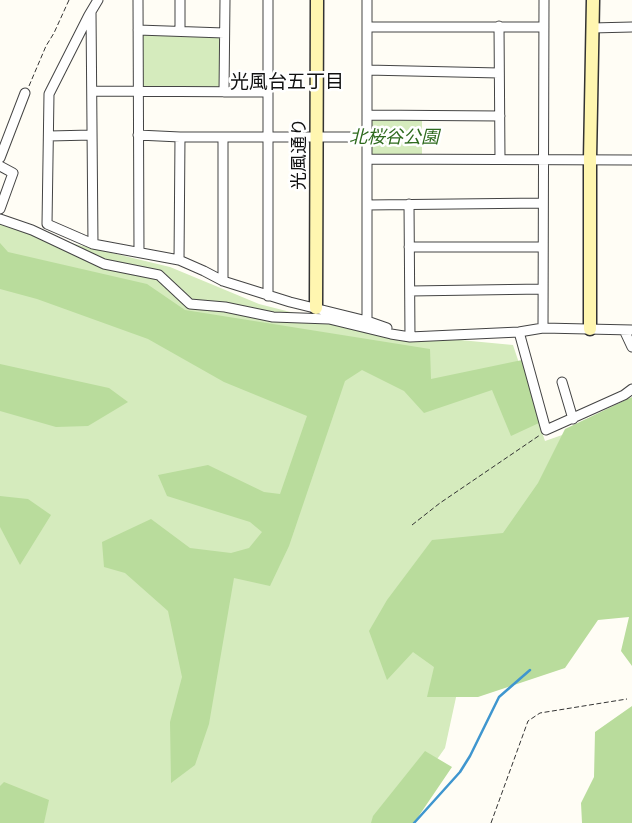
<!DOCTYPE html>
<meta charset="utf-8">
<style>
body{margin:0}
canvas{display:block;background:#fffdf5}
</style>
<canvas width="632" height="823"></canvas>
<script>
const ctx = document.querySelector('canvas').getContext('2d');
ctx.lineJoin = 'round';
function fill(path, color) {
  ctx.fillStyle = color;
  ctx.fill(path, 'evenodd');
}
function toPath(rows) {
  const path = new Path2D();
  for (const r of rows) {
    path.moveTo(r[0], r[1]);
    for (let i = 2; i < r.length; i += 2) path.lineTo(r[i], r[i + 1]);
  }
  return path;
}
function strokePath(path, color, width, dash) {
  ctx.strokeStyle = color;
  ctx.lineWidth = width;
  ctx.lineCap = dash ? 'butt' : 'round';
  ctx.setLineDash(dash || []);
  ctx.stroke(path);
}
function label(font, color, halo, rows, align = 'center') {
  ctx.font = font + ' "Crimson Pro","Noto Sans JP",serif';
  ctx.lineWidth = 5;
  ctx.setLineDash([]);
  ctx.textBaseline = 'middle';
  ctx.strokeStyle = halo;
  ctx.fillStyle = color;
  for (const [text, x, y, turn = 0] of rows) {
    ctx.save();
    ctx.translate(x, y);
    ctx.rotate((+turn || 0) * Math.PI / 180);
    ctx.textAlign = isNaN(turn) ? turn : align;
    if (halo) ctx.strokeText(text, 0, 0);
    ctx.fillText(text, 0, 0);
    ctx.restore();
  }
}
fill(toPath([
 [138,30,224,33,224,92,137,91],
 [367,115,422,115,422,159,367,159],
 [0,223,25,232,170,267,259,304,365,331,513,345,545,441,608,419,460,679,445,748,392,823,0,823]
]), '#d5ebbd');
fill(toPath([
 [0,243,8,252,147,284,185,310,430,349,431,379,522,360,539,423,511,436,492,390,424,413,404,391,362,370,345,381,289,546,270,586,234,578,209,724,195,765,171,783,170,722,182,677,168,611,125,573,104,567,102,542,151,519,190,548,231,553,249,548,262,532,250,522,167,496,158,475,208,465,264,492,280,494,307,416,224,382,148,339,37,299,0,289],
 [0,364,109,388,128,402,88,426,56,427,0,411],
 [632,397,632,666,621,651,629,617,598,620,565,668,478,697,427,697,434,667,413,652,387,680,369,631,387,600,432,540,503,533,538,483,565,429],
 [0,496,28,499,51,515,20,565,0,527],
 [632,706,632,823,582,823,581,803,594,777,595,732],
 [425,751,452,767,414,823,371,823,373,816],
 [4,782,49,800,44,823,0,823,0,786]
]), '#b9dc9c');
strokePath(toPath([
 [414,823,460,772,470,756,499,697,530,670]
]), '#3f96cf', 2.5);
const street = toPath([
 [98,0,89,15,49,94,47,224,93,244,179,260,204,271,223,281,290,302,367,321,387,328],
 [138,0,139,252],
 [268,0,268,296],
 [367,0,367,321],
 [91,12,93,244],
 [499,26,500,159],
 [367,27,544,27],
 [592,28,632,27],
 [138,30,224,33],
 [180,31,180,0],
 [367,70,499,73],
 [92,91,267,92],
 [224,92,225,0],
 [367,115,500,116],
 [138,135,180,137,367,137],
 [49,136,92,135],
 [0,158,25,93],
 [367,159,632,160],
 [0,166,13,173,0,209],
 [409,204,410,337],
 [367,205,543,203],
 [0,219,32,230,104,264,159,275,190,304,225,307,273,317,329,319,391,334,410,337,519,332,543,328,632,330],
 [409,247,543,247],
 [179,260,180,137],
 [223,281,223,137],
 [410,291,543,289],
 [543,328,544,0],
 [624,330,632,347],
 [519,332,546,430,624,395,632,389],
 [562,382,573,419]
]);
const secondary = toPath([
 [316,308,317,0],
 [590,329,590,159,593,0]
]);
strokePath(street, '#444', 11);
strokePath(secondary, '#333', 15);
strokePath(toPath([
 [29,86,46,46,54,33,69,0],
 [412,525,440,503,540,435],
 [491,823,528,721,540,713,627,699]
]), '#333', 1, [5, 2.5]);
strokePath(street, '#fff', 9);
strokePath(secondary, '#fff6b0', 12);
label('italic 18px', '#2f6b1f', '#fff', [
 ["北桜谷公園",394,137]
]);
label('18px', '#111', '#fff', [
 ["光風通り",299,154,-90]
]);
label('19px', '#111', '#fff', [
 ["光風台五丁目",287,82]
]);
</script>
